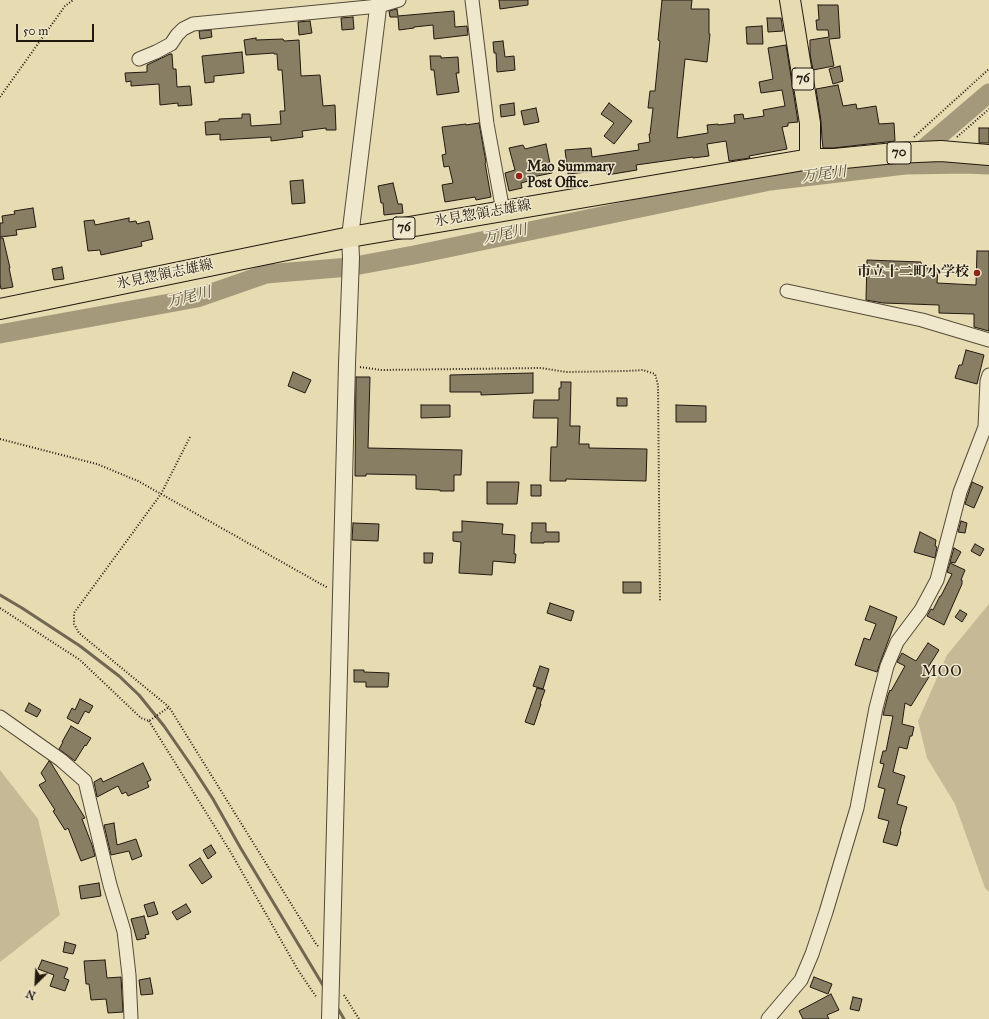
<!DOCTYPE html>
<meta charset="utf-8">
<style>
body{margin:0}
#map{position:relative;width:989px;height:1019px;overflow:hidden;background:#e7dbb1;font-family:"IM FELL Great Primer",serif}
canvas{display:block}
.north{position:absolute;left:16px;top:963px;width:40px;height:40px;-webkit-text-stroke:3px #efe8cc;paint-order:stroke;rotate:204deg;font-size:11px;font-weight:700;line-height:16px;text-align:center;color:#221911}
.north::after{content:'';display:block;margin:auto;width:14px;height:18px;background:#221911;clip-path:polygon(50% 0,100% 100%,50% 72%,0 100%)}
.scale{position:absolute;left:16px;top:24px;width:78px;height:18px;box-sizing:border-box;border:2px solid #221911;border-top:0;padding-left:5px;font-size:12px;line-height:14px;white-space:nowrap;color:#221911;-webkit-text-stroke:3px #efe8cc;paint-order:stroke}
</style>
<div id="map">
<canvas width="989" height="1019"></canvas>
<div class="north">N</div>
<div class="scale">50 m</div>
</div>
<script>
const ctx = document.querySelector('canvas').getContext('2d');
ctx.lineJoin = 'round';
function fill(path, color) {
  ctx.fillStyle = color;
  ctx.fill(path, 'evenodd');
}
function toPath(rows) {
  const path = new Path2D();
  for (const r of rows) {
    path.moveTo(r[0], r[1]);
    for (let i = 2; i < r.length; i += 2) path.lineTo(r[i], r[i + 1]);
  }
  return path;
}
function strokePath(path, color, width, dash) {
  ctx.strokeStyle = color;
  ctx.lineWidth = width;
  ctx.lineCap = dash ? 'butt' : 'round';
  ctx.setLineDash(dash || []);
  ctx.stroke(path);
}
function label(font, color, halo, rows, align = 'center') {
  ctx.font = font + ' "IM FELL Great Primer","Noto Serif JP",serif';
  ctx.lineWidth = 3;
  ctx.setLineDash([]);
  ctx.textBaseline = 'middle';
  ctx.strokeStyle = halo;
  ctx.fillStyle = color;
  for (const [text, x, y, turn = 0] of rows) {
    ctx.save();
    ctx.translate(x, y);
    ctx.rotate((+turn || 0) * Math.PI / 180);
    ctx.textAlign = isNaN(turn) ? turn : align;
    if (halo) ctx.strokeText(text, 0, 0);
    ctx.fillText(text, 0, 0);
    ctx.restore();
  }
}
fill(toPath([
 [989,604,989,892,985,888,955,804,927,758,918,721,947,655],
 [0,770,38,819,60,915,0,962]
]), '#c6ba96');
strokePath(toPath([
 [0,595,22,608,80,646,119,676,139,695,164,726,193,768,213,799,240,847,324,987],
 [337,1007,344,1019]
]), '#706651', 3);
strokePath(toPath([
 [914,157,989,93],
 [0,334,197,298,266,274,349,267,414,255,770,181,905,165,966,164,989,165]
]), '#a4997b', 19);
const building = toPath([
 [499,0,528,0,528,5,500,9,499,0],
 [662,0,692,0,691,9,709,9,709,34,710,34,707,62,685,59,677,138,708,133,707,125,718,124,718,125,735,123,734,115,743,114,744,119,764,116,763,110,785,106,782,90,761,93,759,82,773,79,768,48,786,45,798,122,788,123,788,126,782,127,787,149,749,156,750,158,729,161,726,141,707,144,709,156,693,158,693,157,636,165,637,170,607,175,606,170,568,174,565,150,591,148,592,157,639,150,638,144,650,142,649,134,650,134,653,108,648,108,650,91,655,91,660,41,658,40,662,0],
 [818,5,838,5,840,38,829,39,834,66,813,70,810,54,810,40,829,37,828,30,817,30,816,20,819,20,818,5],
 [397,9,398,16,454,11,455,27,467,26,468,35,434,39,433,25,414,27,414,28,399,30,398,17,390,17,389,11,397,9],
 [353,17,354,29,342,30,341,18,353,17],
 [767,18,781,18,783,31,768,32,767,18],
 [310,21,312,33,299,35,298,22,310,21],
 [762,26,763,44,747,44,746,27,762,26],
 [211,30,212,37,200,39,199,31,211,30],
 [256,38,256,40,283,39,284,41,299,40,301,76,320,75,323,106,335,105,336,130,326,130,326,128,302,131,303,137,271,141,271,137,220,140,220,134,206,135,205,122,219,121,219,119,242,118,242,114,250,114,251,126,281,124,280,111,285,111,282,70,278,70,277,54,274,54,274,53,246,55,244,40,256,38],
 [503,41,505,57,514,56,515,70,497,72,496,53,494,53,493,42,503,41],
 [242,52,244,73,214,76,214,82,205,83,202,56,242,52],
 [170,54,172,54,173,69,176,69,177,87,190,86,192,105,178,106,178,103,160,105,159,84,131,86,131,81,126,82,125,73,147,72,147,65,170,54],
 [430,56,441,56,441,58,458,57,459,73,456,73,459,92,437,95,434,70,431,70,430,56],
 [840,66,843,81,833,84,829,69,840,66],
 [838,85,843,106,856,104,857,109,876,106,879,124,894,123,895,141,833,148,823,148,822,139,821,121,816,89,838,85],
 [514,103,515,115,501,117,500,105,514,103],
 [609,103,632,121,614,144,604,136,614,123,601,114,609,103],
 [536,108,539,122,524,125,521,111,536,108],
 [479,123,486,162,485,163,491,197,476,200,475,197,445,202,442,185,453,183,449,166,444,167,442,155,446,154,442,127,466,124,466,125,479,123],
 [979,128,989,128,989,143,979,143,979,128],
 [546,144,552,173,532,177,532,180,521,183,522,188,509,191,505,173,515,170,509,148,523,145,525,149,546,144],
 [303,180,305,203,292,204,290,181,303,180],
 [393,183,398,204,402,204,403,213,384,215,383,203,381,203,378,186,393,183],
 [33,208,36,227,16,230,17,235,0,237,0,223,3,223,2,216,15,214,14,211,33,208],
 [129,218,129,222,136,221,137,224,149,221,153,239,141,242,142,246,101,255,100,250,88,251,84,221,94,220,95,225,129,218],
 [0,238,3,238,10,268,9,268,13,287,1,289,0,284,0,238],
 [977,251,989,251,989,331,985,330,974,327,974,314,939,313,939,305,883,303,866,300,867,260,921,262,921,268,938,268,937,283,976,285,977,251],
 [62,267,64,279,54,280,52,269,62,267],
 [966,350,984,355,977,384,955,378,959,365,962,365,966,350],
 [293,372,311,380,305,393,288,386,293,372],
 [533,373,533,393,481,395,481,392,450,392,450,375,533,373],
 [356,377,370,377,368,448,462,450,461,475,454,475,454,491,440,491,440,490,416,489,416,475,366,474,366,476,355,476,356,377],
 [561,382,571,382,570,426,580,426,579,444,589,444,589,448,647,449,646,481,566,479,566,481,550,481,551,447,557,447,558,418,533,418,534,400,559,400,559,388,561,388,561,382],
 [617,398,627,398,627,406,617,406,617,398],
 [421,405,450,405,450,417,421,418,421,405],
 [676,405,706,406,706,422,676,422,676,405],
 [487,482,519,482,517,504,487,504,487,482],
 [972,482,983,487,974,508,965,504,972,482],
 [531,485,541,485,541,496,531,496,531,485],
 [462,521,503,524,502,534,515,535,514,554,516,554,515,563,493,561,492,575,459,573,461,542,453,541,453,532,462,532,462,521],
 [961,521,967,523,965,533,958,532,961,521],
 [353,523,379,524,378,541,352,540,353,523],
 [532,523,546,523,546,532,559,532,559,542,544,542,544,543,531,543,531,532,532,532,532,523],
 [920,532,936,540,935,546,937,547,935,558,914,552,920,532],
 [975,544,984,549,980,556,971,551,975,544],
 [954,548,961,552,955,563,950,562,954,548],
 [424,553,433,553,432,563,424,563,424,553],
 [950,563,965,570,961,580,962,580,962,584,944,625,927,616,931,609,933,610,940,596,941,596,952,574,947,572,950,563],
 [623,582,641,582,641,593,623,593,623,582],
 [550,603,574,611,571,621,547,613,550,603],
 [870,606,897,617,880,663,877,672,855,665,864,638,870,640,876,624,865,620,870,606],
 [960,610,967,614,962,622,955,617,960,610],
 [928,643,939,650,927,669,932,672,911,706,905,703,902,724,914,727,912,736,910,736,907,749,899,747,893,772,905,776,897,804,907,807,900,831,901,832,897,846,883,842,889,821,878,818,885,789,878,787,884,764,880,763,883,751,886,751,893,716,883,715,888,695,890,690,891,691,905,666,897,662,902,653,916,661,928,643],
 [540,666,549,669,543,689,533,686,540,666],
 [354,670,364,670,364,672,389,673,388,687,366,687,366,682,354,682,354,670],
 [537,688,545,690,540,704,541,704,534,725,525,722,537,688],
 [80,699,93,706,89,713,85,711,78,724,67,718,72,708,75,710,80,699],
 [29,703,41,710,37,717,25,711,29,703],
 [71,726,91,738,86,746,85,745,75,761,59,749,63,742,62,742,71,726],
 [49,761,51,763,85,818,82,819,92,845,95,856,81,861,68,828,65,830,53,811,55,810,39,785,46,781,41,773,49,761],
 [143,763,151,780,147,782,149,787,128,796,126,792,122,794,118,786,97,797,94,782,101,778,103,782,143,763],
 [114,823,117,845,136,839,142,856,132,860,129,851,111,855,104,825,114,823],
 [211,845,216,853,208,859,203,850,211,845],
 [200,858,212,877,202,884,189,865,200,858],
 [99,883,101,896,81,899,79,886,99,883],
 [154,902,158,914,148,917,144,905,154,902],
 [186,904,191,912,177,920,172,912,186,904],
 [144,916,149,934,145,935,146,938,137,940,131,919,144,916],
 [65,942,76,945,73,954,63,952,65,942],
 [42,960,68,968,64,978,69,980,65,991,50,986,54,975,38,969,42,960],
 [105,960,107,978,121,977,123,1012,108,1013,106,999,91,1000,89,984,86,984,84,961,105,960],
 [814,977,832,984,828,994,810,987,814,977],
 [150,978,153,994,141,995,139,980,150,978],
 [831,994,839,1010,827,1015,829,1019,803,1019,799,1011,831,994],
 [853,997,862,999,859,1011,850,1009,853,997]
]);
fill(building, '#887e64');
strokePath(building, '#221911', 1);
const minor = toPath([
 [472,0,487,124,503,211],
 [139,59,156,52,171,44,177,35,183,29,193,24,379,6,399,0],
 [787,291,922,320,989,340],
 [0,717,61,760,85,781,110,885,124,931,129,975,131,1019],
 [768,1019,801,980,812,954,826,912,857,808,876,708,887,666,897,642,921,610,937,580,960,492,985,427,987,381,989,375]
]);
const tertiary = toPath([
 [330,1019,347,364,351,258,350,237,379,0]
]);
const primary = toPath([
 [790,0,810,123,810,159],
 [0,309,350,237,810,159,834,159,895,153,941,151,989,155]
]);
strokePath(minor, '#534a39', 15);
strokePath(tertiary, '#534a39', 18);
strokePath(primary, '#221911', 22);
strokePath(toPath([
 [0,97,65,6,73,0],
 [914,137,989,69],
 [957,137,989,109],
 [360,367,381,370,541,368,566,372,627,371,643,370,655,374,658,385,660,602],
 [190,437,161,494,74,613,74,624,79,633,169,707,316,944,319,947],
 [0,439,97,464,138,481,328,588],
 [0,608,80,660,141,718,149,721,169,707],
 [149,721,230,851,298,970,317,998],
 [344,995,359,1019]
]), '#221911', 2, [1, 2]);
strokePath(minor, '#efe8cc', 13);
strokePath(tertiary, '#efe8cc', 16);
strokePath(primary, '#e7dbb1', 20);
for (const [x, y, r, color] of [
 [519,176,4,"#8f2418"],
 [977,273,4,"#8f2418"]
]) {
  const dot = new Path2D();
  dot.arc(x, y, r, 0, 2 * Math.PI);
  ctx.fillStyle = color;
  ctx.fill(dot);
  strokePath(dot, '#efe8cc', 1.5);
}
for (const [x, y, w] of [
 [803,79,22],
 [899,153,24],
 [404,228,22]
]) {
  const box = new Path2D();
  box.roundRect(x - w / 2, y - 11, w, 22, 3);
  ctx.fillStyle = '#efe8cc';
  ctx.fill(box);
  strokePath(box, '#221911', 1);
}
label('bold 13px', '#221911', null, [
 ["76",803,79],
 ["70",899,153],
 ["76",404,228]
]);
label('bold 14px', '#221911', '#efe8cc', [
 ["Mao Summary",527,168],
 ["Post Office",527,184],
 ["市立十二町小学校",969,273,"right"]
], 'left');
label('14px', '#221911', '#efe8cc', [
 ["氷見惣領志雄線",483,214,-10],
 ["氷見惣領志雄線",165,275,-12]
]);
label('italic 15px', '#564c3b', '#efe8cc', [
 ["万尾川",824,175,-7],
 ["万尾川",505,235,-12],
 ["万尾川",189,298,-14]
]);
ctx.letterSpacing = '1px';
label('15px', '#221911', '#efe8cc', [
 ["MOO",942,672]
]);
ctx.letterSpacing = '0px';
</script>
